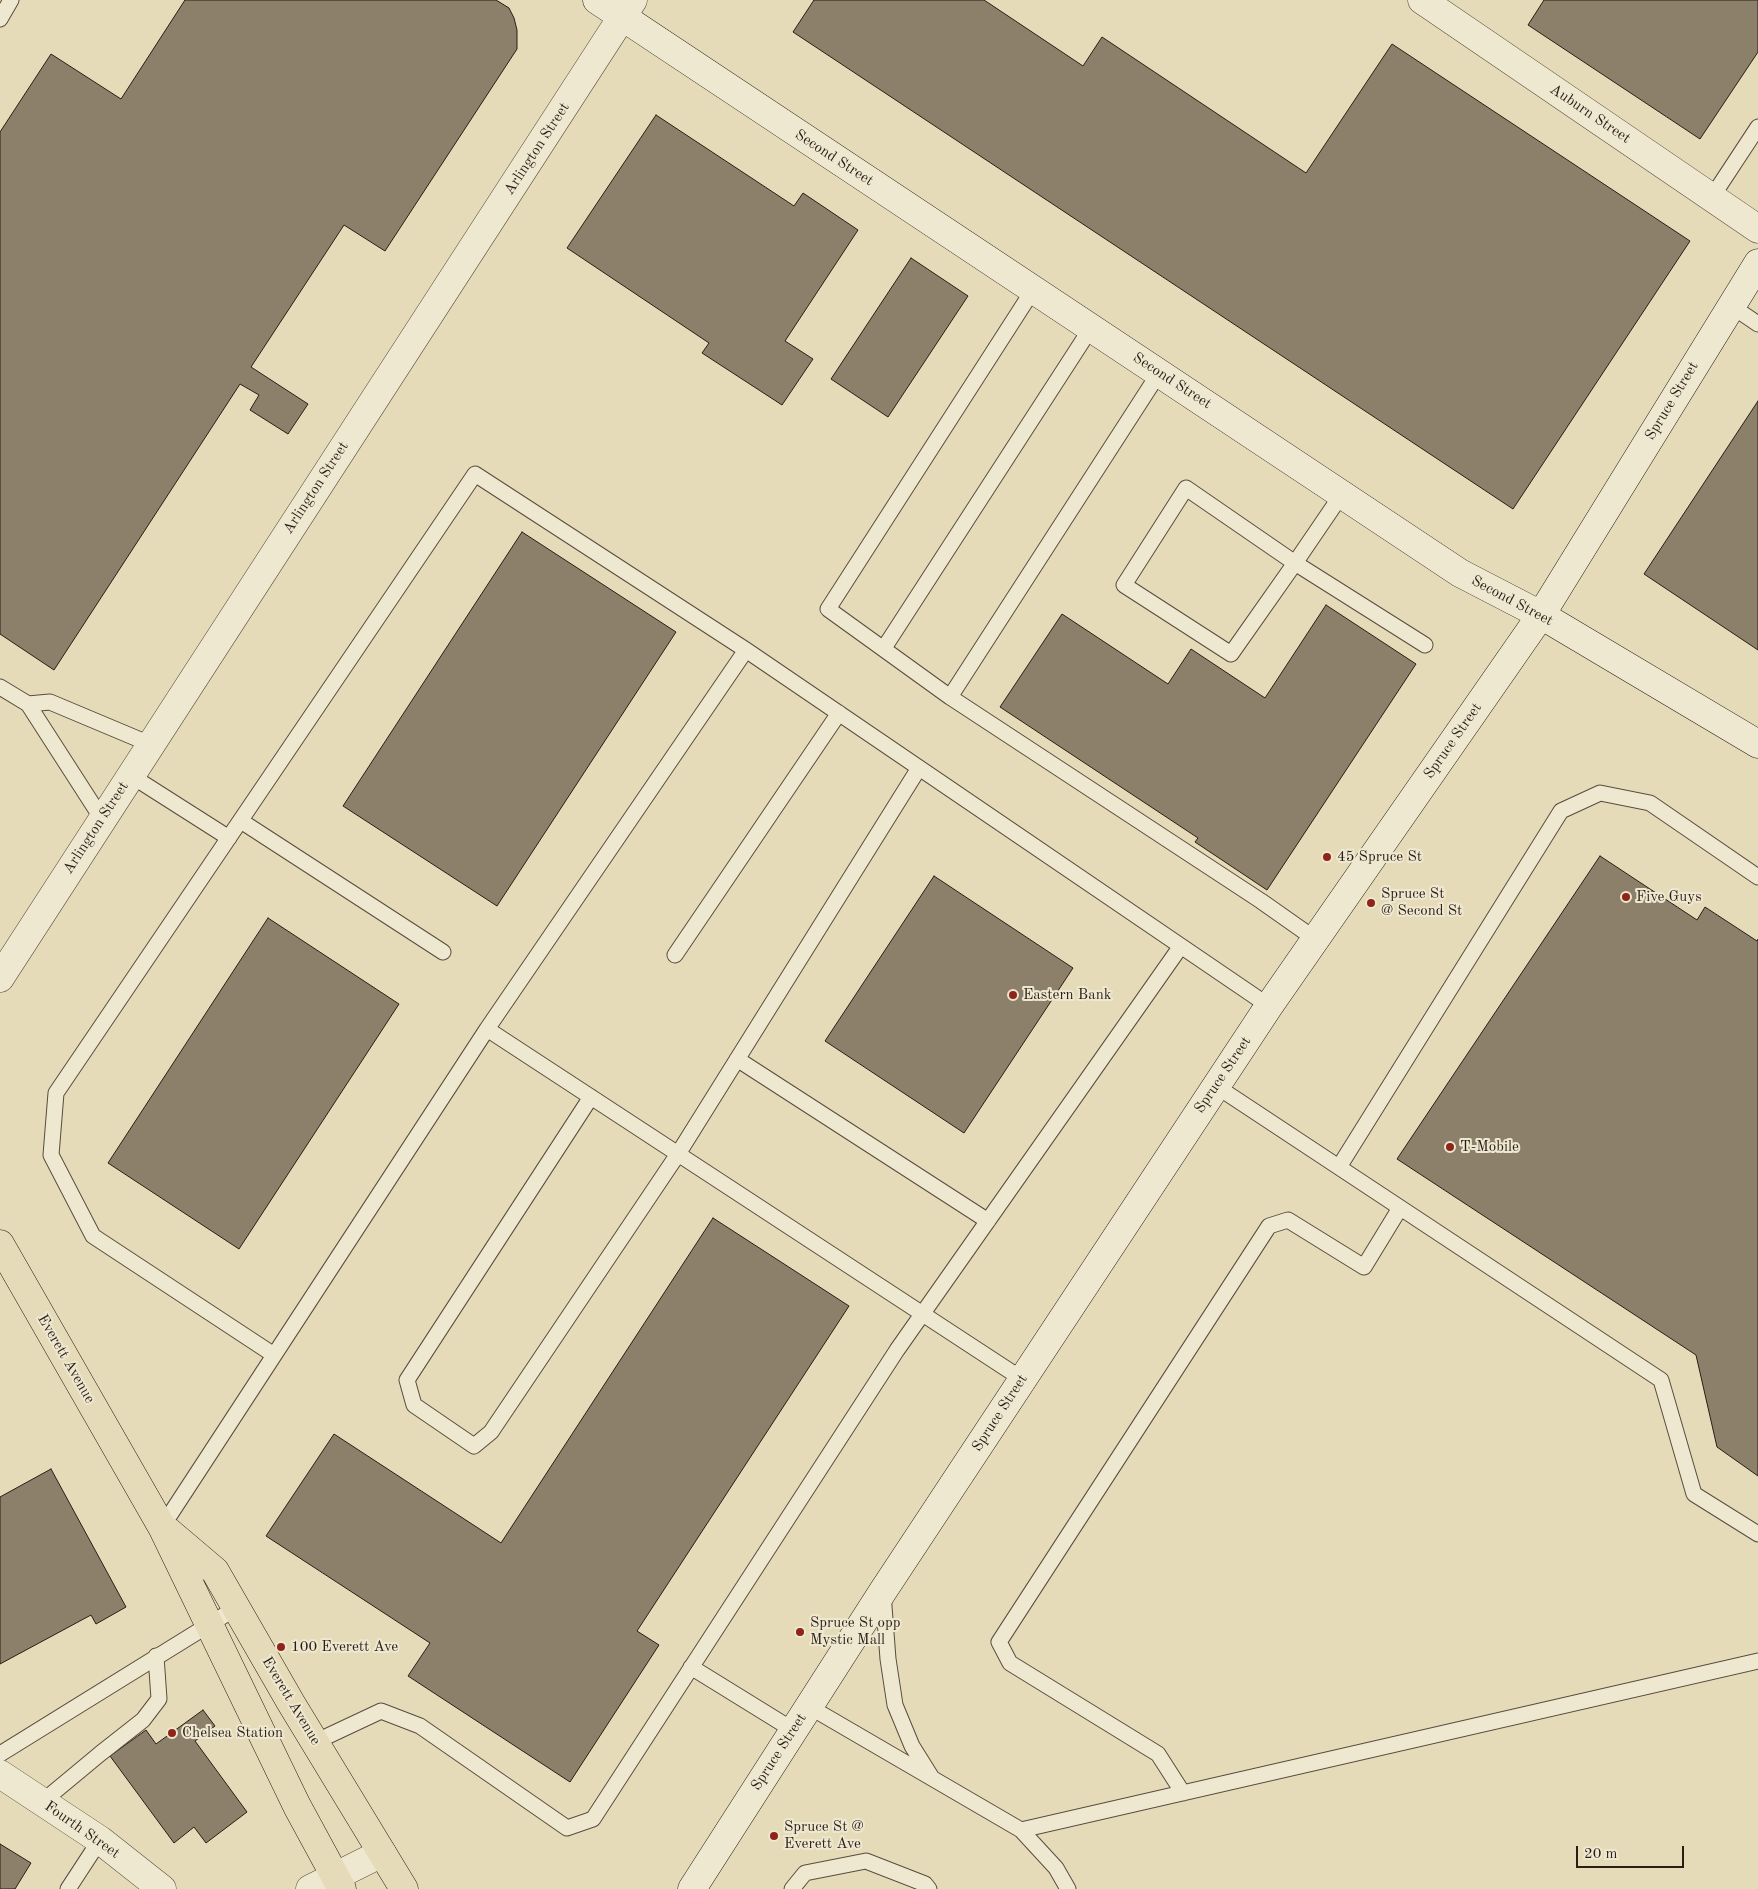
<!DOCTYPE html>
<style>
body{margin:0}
#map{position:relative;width:1758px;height:1889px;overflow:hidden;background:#e6dbb8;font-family:"Old Standard TT",serif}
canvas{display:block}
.scale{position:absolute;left:1576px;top:1846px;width:108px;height:22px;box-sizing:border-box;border:2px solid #2a1d15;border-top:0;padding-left:6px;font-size:15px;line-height:18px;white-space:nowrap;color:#2a1d15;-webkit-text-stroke:4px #efe8d1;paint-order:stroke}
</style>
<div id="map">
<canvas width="1758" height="1889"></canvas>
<div class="scale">20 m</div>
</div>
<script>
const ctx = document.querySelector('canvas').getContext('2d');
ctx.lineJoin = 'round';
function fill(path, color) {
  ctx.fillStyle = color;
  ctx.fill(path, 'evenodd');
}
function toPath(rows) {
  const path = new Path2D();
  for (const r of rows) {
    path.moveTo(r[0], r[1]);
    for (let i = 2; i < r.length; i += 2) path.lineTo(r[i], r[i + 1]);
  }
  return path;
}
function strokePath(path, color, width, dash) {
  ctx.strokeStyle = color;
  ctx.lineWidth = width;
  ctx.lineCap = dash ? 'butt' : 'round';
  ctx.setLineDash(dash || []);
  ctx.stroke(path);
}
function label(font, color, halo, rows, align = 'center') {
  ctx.font = font + ' "Old Standard TT",serif';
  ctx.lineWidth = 4;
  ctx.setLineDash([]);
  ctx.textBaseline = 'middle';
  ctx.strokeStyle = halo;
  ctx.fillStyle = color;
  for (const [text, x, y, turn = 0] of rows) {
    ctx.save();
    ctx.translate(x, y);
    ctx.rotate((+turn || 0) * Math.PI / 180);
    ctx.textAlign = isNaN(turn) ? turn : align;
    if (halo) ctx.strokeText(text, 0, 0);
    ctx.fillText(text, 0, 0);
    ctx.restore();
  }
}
const building = toPath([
 [185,0,496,0,509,8,514,18,517,30,517,49,385,251,344,225,251,367,308,404,288,434,250,410,259,395,240,384,54,670,0,634,0,132,51,54,121,99,185,0],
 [814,0,984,0,1083,66,1102,37,1306,173,1392,44,1690,241,1513,509,793,32,814,0],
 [1544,0,1758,0,1758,52,1700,139,1528,25,1544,0],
 [656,115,794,206,803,193,858,230,785,341,813,359,782,405,702,353,709,343,567,248,656,115],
 [911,258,968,296,888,417,831,379,911,258],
 [1758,401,1758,650,1644,574,1758,401],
 [522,532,676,632,497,906,343,806,522,532],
 [1326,605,1416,664,1267,890,1195,842,1198,838,1000,707,1062,614,1168,684,1191,649,1265,698,1326,605],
 [1600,856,1697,920,1705,907,1757,941,1758,939,1758,1476,1717,1447,1696,1355,1397,1159,1600,856],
 [934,876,1073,968,964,1133,825,1041,934,876],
 [268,918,399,1004,239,1249,108,1163,268,918],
 [713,1218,849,1306,637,1631,659,1645,570,1782,408,1676,430,1643,266,1536,334,1434,501,1543,713,1218],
 [51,1469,126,1607,96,1624,91,1615,0,1664,0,1497,51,1469],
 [203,1710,215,1726,195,1741,247,1812,206,1843,194,1827,174,1843,110,1756,146,1730,156,1744,203,1710],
 [0,1844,31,1863,15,1889,0,1889,0,1844]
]);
fill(building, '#8c806a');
strokePath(building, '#2a1d15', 1);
const lane = toPath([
 [0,19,11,0],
 [1712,197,1758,127],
 [1033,290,828,609,950,697,1261,901,1315,939],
 [1730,305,1758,324],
 [1342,494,1295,563,1231,654,1124,585,1186,488,1295,563,1425,645],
 [884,648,1091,328],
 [0,687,28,704,102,819],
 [950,697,1159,373],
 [28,704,50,702,150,744],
 [130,775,229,838],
 [241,821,443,952],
 [675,955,839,713],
 [487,1029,746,650],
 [737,1059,988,1221],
 [1216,1086,1661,1380,1694,1494,1758,1534],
 [591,1097,407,1380,414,1405,474,1446,491,1432,678,1154,919,768],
 [1339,1167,1561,811,1600,793,1650,803,1758,877],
 [274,1355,93,1236,51,1155,56,1093,475,474,746,650,1269,1006],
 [162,1527,487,1029,1022,1379],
 [883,1593,888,1659,895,1705,912,1746,932,1778],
 [691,1667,793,1730],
 [808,1706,1021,1830,1056,1868,1068,1889],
 [315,1742,381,1711,420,1726,567,1828,593,1819,897,1350,1181,946],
 [0,1754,236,1608],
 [1183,1793,1158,1754,1010,1663,999,1642,1269,1226,1288,1220,1364,1267,1400,1208],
 [42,1802,101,1753,143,1720,159,1699,156,1656],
 [1021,1830,1758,1661],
 [68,1889,100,1840],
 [792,1889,805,1873,866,1861,925,1884,929,1889]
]);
const street = toPath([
 [1422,0,1758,229],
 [0,978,633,0],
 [0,1774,100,1840,162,1889],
 [310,1889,382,1853]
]);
const secondary = toPath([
 [597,0,1460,573,1541,615,1758,744],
 [692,1889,883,1591,1269,1006,1541,615,1758,263]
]);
const primary = toPath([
 [0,1244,162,1527,297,1806,342,1889],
 [169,1532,215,1571,291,1703,404,1889]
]);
strokePath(lane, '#594c3e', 17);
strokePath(street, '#594c3e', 29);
strokePath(secondary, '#2a1d15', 29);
strokePath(primary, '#2a1d15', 29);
strokePath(lane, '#efe8d1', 15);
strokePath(street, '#efe8d1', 28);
strokePath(secondary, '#efe8d1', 28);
strokePath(primary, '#e6dbb8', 28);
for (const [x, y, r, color] of [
 [1327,857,5,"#8f2418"],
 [1626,897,5,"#8f2418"],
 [1371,903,5,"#8f2418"],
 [1013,995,5,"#8f2418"],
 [1450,1147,5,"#8f2418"],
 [800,1632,5,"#8f2418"],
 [281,1647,5,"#8f2418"],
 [172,1733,5,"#8f2418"],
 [774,1836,5,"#8f2418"]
]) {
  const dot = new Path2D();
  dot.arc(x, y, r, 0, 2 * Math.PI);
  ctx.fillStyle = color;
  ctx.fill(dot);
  strokePath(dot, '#efe8d1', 2);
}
label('15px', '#2a1d15', '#efe8d1', [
 ["Auburn Street",1590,114,34],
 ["Arlington Street",537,149,-57],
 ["Second Street",834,158,33],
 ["Second Street",1172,381,33],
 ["Spruce Street",1672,401,-59],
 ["Arlington Street",316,488,-57],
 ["Second Street",1512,601,28],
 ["Spruce Street",1453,741,-55],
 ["Arlington Street",96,828,-57],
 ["Spruce Street",1223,1075,-56],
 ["Everett Avenue",66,1359,60],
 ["Spruce Street",1000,1413,-57],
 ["Everett Avenue",291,1701,59],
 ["Spruce Street",779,1752,-57],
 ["Fourth Street",82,1830,35]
]);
label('15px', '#2a1d15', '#efe8d1', [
 ["45 Spruce St",1337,857],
 ["Spruce St",1381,894],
 ["@ Second St",1381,911],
 ["Five Guys",1636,897],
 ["Eastern Bank",1023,995],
 ["T-Mobile",1460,1147],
 ["Spruce St opp",810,1623],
 ["Mystic Mall",810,1640],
 ["100 Everett Ave",291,1647],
 ["Chelsea Station",182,1733],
 ["Spruce St @",784,1827],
 ["Everett Ave",784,1844]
], 'left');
</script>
